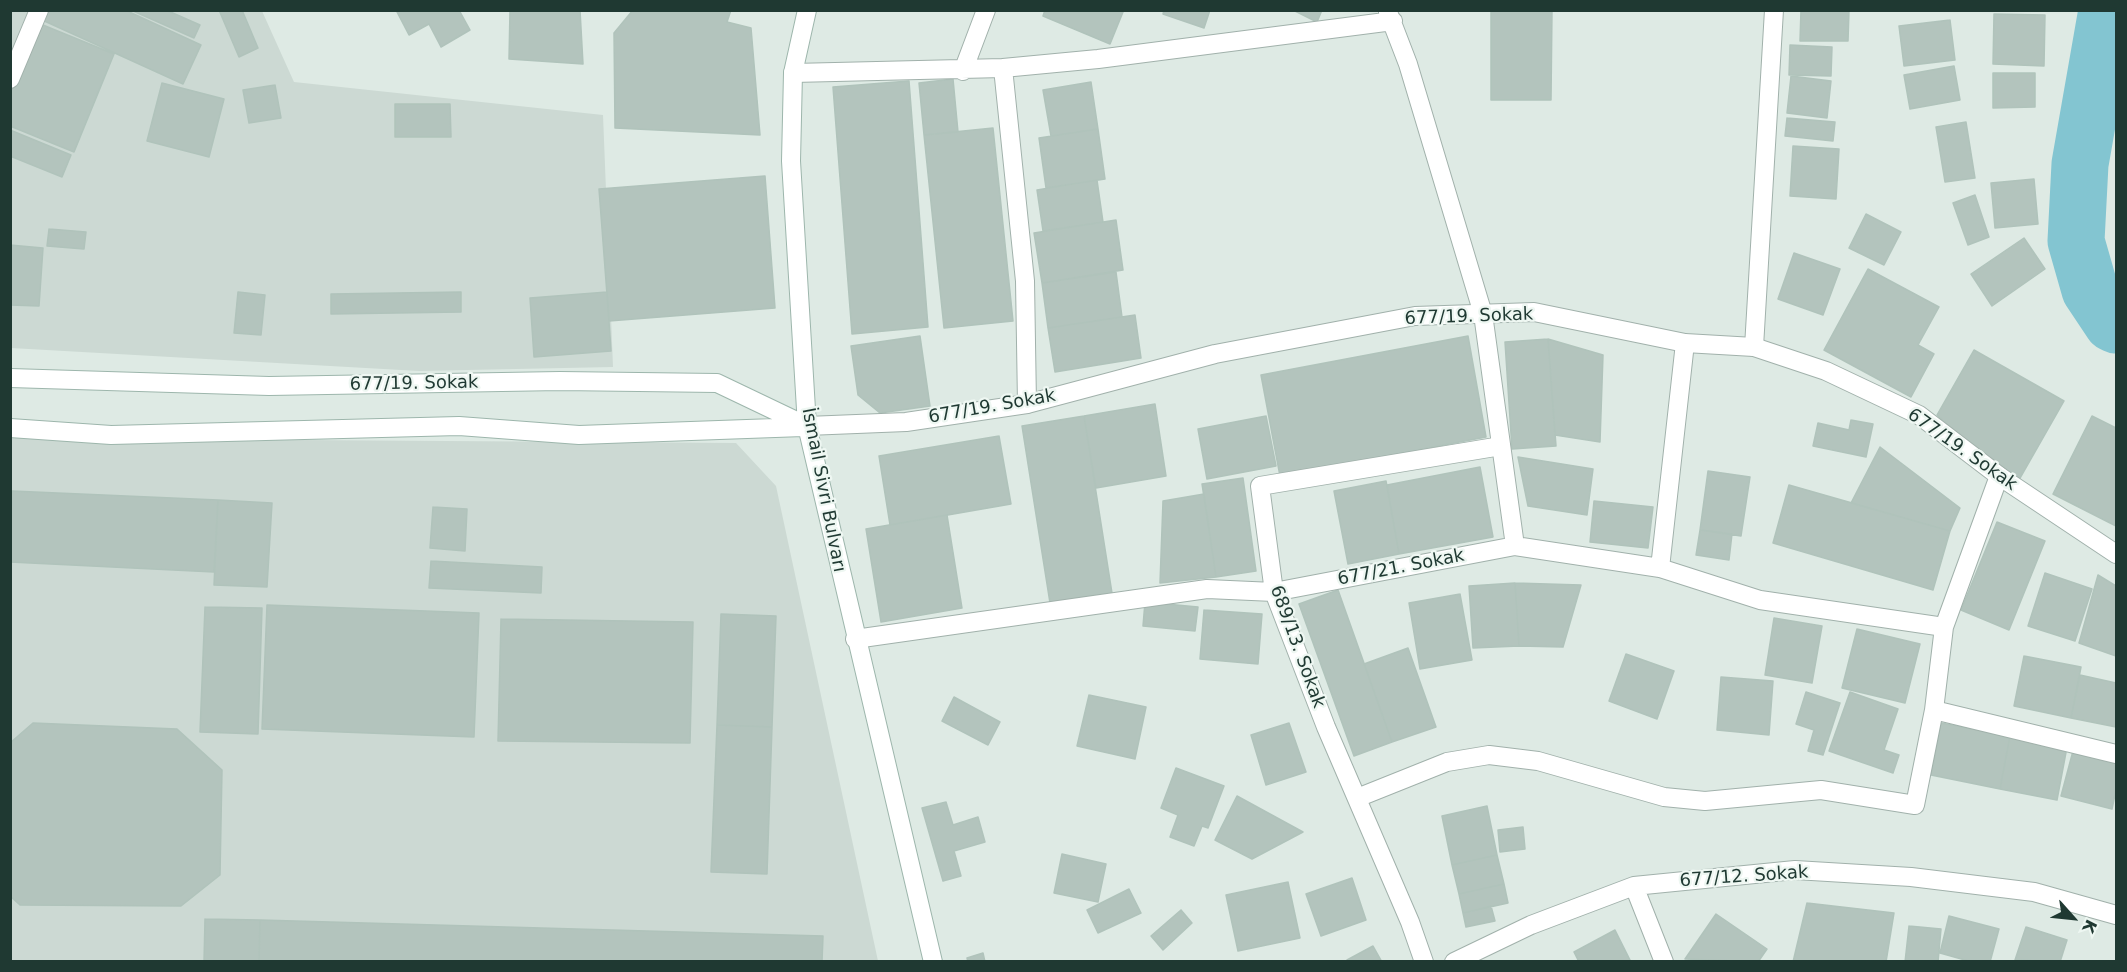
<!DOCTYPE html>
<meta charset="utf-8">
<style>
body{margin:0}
#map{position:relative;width:2127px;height:972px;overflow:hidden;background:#deeae4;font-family:"DejaVu Sans",sans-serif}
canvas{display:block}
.frame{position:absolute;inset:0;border:12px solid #1f3932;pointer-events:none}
.north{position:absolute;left:2043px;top:888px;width:60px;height:60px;-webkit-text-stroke:4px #eef7f2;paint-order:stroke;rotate:117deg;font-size:16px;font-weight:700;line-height:24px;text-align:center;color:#1f3932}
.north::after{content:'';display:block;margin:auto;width:21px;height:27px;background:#1f3932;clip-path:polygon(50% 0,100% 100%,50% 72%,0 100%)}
</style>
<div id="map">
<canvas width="2127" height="972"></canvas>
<div class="frame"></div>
<div class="north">K</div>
</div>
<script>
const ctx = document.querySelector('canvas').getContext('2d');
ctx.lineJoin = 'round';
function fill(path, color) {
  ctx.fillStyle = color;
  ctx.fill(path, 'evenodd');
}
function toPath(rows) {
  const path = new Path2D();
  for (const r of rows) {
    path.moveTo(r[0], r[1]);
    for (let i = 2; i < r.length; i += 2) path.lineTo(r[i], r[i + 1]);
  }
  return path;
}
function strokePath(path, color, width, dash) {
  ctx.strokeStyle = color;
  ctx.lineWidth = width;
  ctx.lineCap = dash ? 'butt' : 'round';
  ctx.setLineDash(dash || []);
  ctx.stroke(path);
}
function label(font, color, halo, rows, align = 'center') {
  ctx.font = font + ' "DejaVu Sans",sans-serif';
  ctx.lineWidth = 4.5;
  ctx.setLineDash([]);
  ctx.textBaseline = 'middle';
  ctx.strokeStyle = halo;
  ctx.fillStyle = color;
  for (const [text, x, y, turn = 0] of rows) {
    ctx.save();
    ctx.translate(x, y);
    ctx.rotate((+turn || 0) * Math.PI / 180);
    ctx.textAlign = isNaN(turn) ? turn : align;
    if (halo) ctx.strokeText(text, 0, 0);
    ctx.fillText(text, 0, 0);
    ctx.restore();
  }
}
fill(toPath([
 [11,11,262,11,294,82,603,115,613,367,419,371,11,348],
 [11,438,736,443,776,486,878,961,11,962]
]), '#ccd9d3');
strokePath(toPath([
 [2107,10,2080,164,2076,241,2090,290,2112,323,2116,325]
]), '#83c5d1', 57);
const building = toPath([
 [44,10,125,10,201,45,183,84,40,19,44,10],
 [131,10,166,10,200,25,194,38,131,10],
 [219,10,242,10,258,48,239,57,219,10],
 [396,10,459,10,470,30,441,47,429,24,409,35,396,10],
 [510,10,580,10,583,64,509,59,510,10],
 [633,10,731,10,727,22,751,28,760,135,615,128,614,33,633,10],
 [1045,10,1119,10,1123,12,1110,44,1043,16,1045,10],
 [1164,10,1210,10,1204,28,1163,14,1164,10],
 [1293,10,1322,10,1317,22,1293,10],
 [1491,10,1552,10,1551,100,1491,100,1491,10],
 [1801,10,1849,10,1848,41,1800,41,1801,10],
 [1994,14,2045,15,2044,66,1993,64,1994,14],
 [1950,20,1955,60,1904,66,1899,26,1950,20],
 [38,23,114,54,74,152,10,126,10,91,38,23],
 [1790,45,1832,47,1831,76,1789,75,1790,45],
 [1954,66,1960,100,1910,109,1904,75,1954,66],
 [1993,73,2035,73,2035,107,1993,108,1993,73],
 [1791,76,1831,81,1827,118,1787,113,1791,76],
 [953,79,958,132,924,135,919,83,953,79],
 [909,81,928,327,852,334,833,87,909,81],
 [1091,82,1098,129,1051,136,1043,90,1091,82],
 [162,83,224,99,209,157,147,141,162,83],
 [275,85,281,118,249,123,243,90,275,85],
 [395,104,450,104,451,137,395,137,395,104],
 [1787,118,1835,122,1833,141,1785,136,1787,118],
 [1966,122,1975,178,1945,182,1936,127,1966,122],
 [993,128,1013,321,944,328,924,135,993,128],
 [1098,129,1105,179,1046,188,1039,138,1098,129],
 [10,130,71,155,62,177,10,156,10,130],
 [1793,146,1839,149,1836,199,1790,196,1793,146],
 [765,176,775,308,609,321,599,189,765,176],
 [2034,179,2038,224,1995,228,1991,183,2034,179],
 [1097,180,1103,222,1043,231,1037,190,1097,180],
 [1975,195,1989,237,1968,245,1953,203,1975,195],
 [1866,214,1901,232,1884,265,1849,248,1866,214],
 [1116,220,1123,270,1042,283,1034,233,1116,220],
 [49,229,86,232,84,249,47,246,49,229],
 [2024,238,2045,269,1992,306,1971,274,2024,238],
 [10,245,43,248,39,306,10,305,10,245],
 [1794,253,1840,269,1823,315,1778,299,1794,253],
 [1868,269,1939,307,1918,345,1934,354,1911,397,1824,350,1868,269],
 [1116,272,1122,317,1048,328,1042,283,1116,272],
 [238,292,265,295,261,335,234,333,238,292],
 [461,292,461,312,331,314,331,294,461,292],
 [607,292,611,351,534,357,530,298,607,292],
 [1135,315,1141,358,1055,372,1048,328,1135,315],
 [920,336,930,406,880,413,858,395,851,346,920,336],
 [1468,336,1486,437,1280,476,1261,375,1468,336],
 [1548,339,1603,355,1600,442,1555,435,1548,339],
 [1548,339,1556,446,1512,449,1505,342,1548,339],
 [1974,350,2064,401,2019,480,1982,459,1937,415,1974,350],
 [1155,404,1166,476,1096,488,1084,416,1155,404],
 [1084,416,1112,593,1050,603,1022,426,1084,416],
 [1266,416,1276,466,1207,479,1198,429,1266,416],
 [2092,416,2116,428,2116,526,2053,494,2092,416],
 [1851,420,1873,424,1866,457,1813,446,1818,423,1849,430,1851,420],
 [999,436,1011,504,890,525,879,456,999,436],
 [1880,447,1960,508,1950,531,1851,503,1880,447],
 [1518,457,1593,469,1587,515,1528,506,1518,457],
 [1480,467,1493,537,1399,554,1387,485,1480,467],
 [1708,471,1750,477,1741,536,1700,530,1708,471],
 [1243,478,1256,571,1216,577,1202,484,1243,478],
 [1386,481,1399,554,1348,564,1334,491,1386,481],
 [1789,485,1950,531,1933,590,1773,543,1789,485],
 [12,491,218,500,214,572,10,562,12,491],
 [1204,494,1216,577,1160,583,1163,501,1204,494],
 [218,500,272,503,267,587,214,585,218,500],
 [1594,501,1653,507,1648,548,1590,542,1594,501],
 [433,507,467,509,465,551,430,548,433,507],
 [947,515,962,608,881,622,866,529,947,515],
 [1997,522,2045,541,2009,630,1961,610,1997,522],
 [1700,530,1732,534,1729,560,1696,555,1700,530],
 [431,561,542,567,541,593,429,588,431,561],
 [2045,573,2092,589,2075,641,2028,626,2045,573],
 [2098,575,2116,586,2116,656,2079,643,2098,575],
 [1515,583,1581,585,1563,647,1519,646,1515,583],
 [1515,583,1519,646,1473,648,1469,586,1515,583],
 [1338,590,1392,742,1354,756,1299,604,1338,590],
 [1460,594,1472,660,1420,669,1409,603,1460,594],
 [1145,602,1198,607,1195,631,1143,626,1145,602],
 [267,605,479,613,474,737,262,729,267,605],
 [205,607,262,608,258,734,200,732,205,607],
 [1204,610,1262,614,1258,664,1200,659,1204,610],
 [721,614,776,616,772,727,717,725,721,614],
 [1774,618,1822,626,1812,683,1765,675,1774,618],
 [501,619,693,622,690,743,498,741,501,619],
 [1857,629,1920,644,1905,703,1842,688,1857,629],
 [1408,648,1436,727,1392,742,1364,664,1408,648],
 [1626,654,1674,671,1657,719,1609,701,1626,654],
 [2024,656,2081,667,2071,718,2014,706,2024,656],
 [2080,675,2116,683,2116,727,2071,718,2080,675],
 [1721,677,1773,681,1769,735,1717,730,1721,677],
 [1806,692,1840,703,1823,755,1808,751,1814,730,1796,724,1806,692],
 [1850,692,1898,709,1884,750,1899,755,1893,773,1829,751,1850,692],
 [1089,695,1146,707,1135,759,1077,746,1089,695],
 [954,697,1000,722,988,745,942,721,954,697],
 [33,723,177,729,222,770,220,875,181,906,20,905,10,896,10,743,33,723],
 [1289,723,1306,772,1266,785,1251,735,1289,723],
 [1941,723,2010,736,2000,789,1931,775,1941,723],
 [717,725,772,727,767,874,711,872,717,725],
 [2010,736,2067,747,2057,800,2000,789,2010,736],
 [2073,751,2116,762,2116,790,2112,809,2061,796,2073,751],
 [1176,768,1224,786,1208,828,1202,826,1194,846,1170,837,1178,815,1161,808,1176,768],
 [1237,796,1303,832,1252,859,1215,840,1237,796],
 [946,802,953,825,978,817,985,842,954,851,961,876,943,881,922,808,946,802],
 [1487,806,1497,855,1452,865,1442,816,1487,806],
 [1523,827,1525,849,1500,852,1498,830,1523,827],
 [1062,854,1106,864,1098,902,1054,893,1062,854],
 [1497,855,1504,884,1459,894,1452,865,1497,855],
 [1352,878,1366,920,1321,936,1306,894,1352,878],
 [1288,882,1300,938,1238,951,1226,895,1288,882],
 [1504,884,1508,903,1463,913,1459,894,1504,884],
 [1129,889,1141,913,1098,933,1087,910,1129,889],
 [1807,903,1894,913,1886,962,1793,962,1807,903],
 [1491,906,1495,921,1466,927,1463,913,1491,906],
 [1181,910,1192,923,1163,950,1151,936,1181,910],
 [1716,914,1767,949,1758,962,1685,959,1716,914],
 [1949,916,1999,929,1990,962,1972,962,1940,953,1949,916],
 [205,919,260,920,259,962,204,962,205,919],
 [260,920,823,936,822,962,259,962,260,920],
 [1909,926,1941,929,1938,962,1905,962,1909,926],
 [2026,927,2067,940,2060,962,2015,960,2026,927],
 [1615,930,1631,962,1579,962,1574,952,1615,930],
 [1373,946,1382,962,1347,962,1347,960,1373,946],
 [983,953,985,962,968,962,967,958,983,953]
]);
fill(building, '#b3c4bd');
strokePath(building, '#b0c3bb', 1.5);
const minor = toPath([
 [1388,12,1408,64,1483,314,1515,546],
 [1003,68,1025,281,1027,404],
 [963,71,986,10],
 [793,73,1003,68,1098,59,1393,21],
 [10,79,39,10],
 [1754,347,1774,10],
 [1660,568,1685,343],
 [855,639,1207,589,1274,592,1515,546,1660,568,1760,600,1944,627],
 [1934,710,2116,754],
 [1357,798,1447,762,1489,755,1538,761,1664,797,1705,801,1821,790,1915,805,1934,710,1944,627,1999,476],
 [1634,886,1664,962],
 [1424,962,1410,922,1326,727,1274,592,1260,486,1501,446],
 [1454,962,1531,925,1634,886,1795,870,1911,877,2034,892,2116,915]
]);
const tertiary = toPath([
 [807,426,906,422,1027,404,1215,354,1415,316,1534,312,1685,343,1754,347,1826,371,1919,415,1999,476,2116,554]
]);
const secondary = toPath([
 [807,10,793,73,791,161,807,426,933,962],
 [10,378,269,386,560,381,717,383,807,426],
 [10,428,111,435,459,426,579,435,803,427]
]);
strokePath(minor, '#a1b1ab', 20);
strokePath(tertiary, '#a1b1ab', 20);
strokePath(secondary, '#9db6ac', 20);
strokePath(minor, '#fff', 18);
strokePath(tertiary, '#fff', 18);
strokePath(secondary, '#fff', 18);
label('18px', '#1f3932', '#eef7f2', [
 ["677/19. Sokak",1469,317,-2],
 ["677/19. Sokak",414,384,-1],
 ["677/19. Sokak",992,407,-10],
 ["677/19. Sokak",1962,450,35],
 ["İsmail Sivri Bulvarı",823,490,79],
 ["677/21. Sokak",1401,568,-11],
 ["689/13. Sokak",1297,647,70],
 ["677/12. Sokak",1744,877,-4]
]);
</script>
